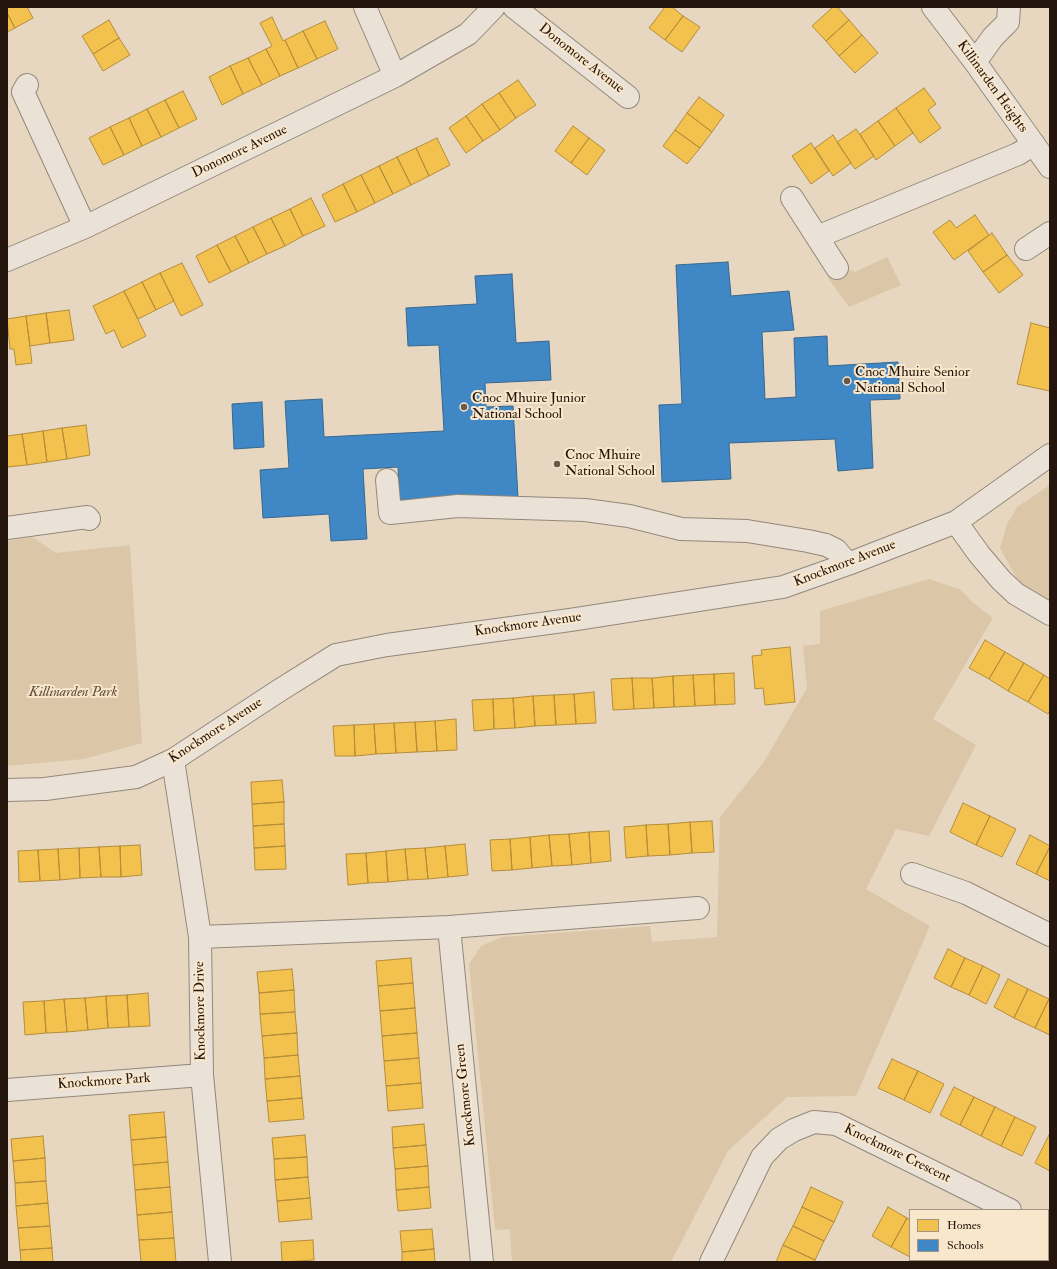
<!DOCTYPE html>
<style>
body{margin:0}
#map{position:relative;width:1057px;height:1269px;overflow:hidden;background:#e7d7c0;font-family:"IM FELL Double Pica",serif}
canvas{display:block}
.frame{position:absolute;inset:0;border:8px solid #24150d;pointer-events:none}
.legend{position:absolute;left:909px;top:1209px;width:140px;height:52px;box-sizing:border-box;background:#f9e7cc;border:1px solid #a49380;margin:0;padding:5px 7px;list-style:none;font-size:12px;color:#24150d}
.legend li{display:flex;align-items:center;gap:8px;height:20px}
.legend b{width:20px;border:1px solid #a49380}
</style>
<div id="map">
<canvas width="1057" height="1269"></canvas>
<div class="frame"></div>
<ul class="legend">
<li><b style="height:11px;background:#f2c14e"></b>Homes</li>
<li><b style="height:11px;background:#3f88c5"></b>Schools</li>
</ul>
</div>
<script>
const ctx = document.querySelector('canvas').getContext('2d');
ctx.lineJoin = 'round';
function fill(path, color) {
  ctx.fillStyle = color;
  ctx.fill(path, 'evenodd');
}
function toPath(rows) {
  const path = new Path2D();
  for (const r of rows) {
    path.moveTo(r[0], r[1]);
    for (let i = 2; i < r.length; i += 2) path.lineTo(r[i], r[i + 1]);
  }
  return path;
}
function strokePath(path, color, width, dash) {
  ctx.strokeStyle = color;
  ctx.lineWidth = width;
  ctx.lineCap = dash ? 'butt' : 'round';
  ctx.setLineDash(dash || []);
  ctx.stroke(path);
}
function label(font, color, halo, rows, align = 'center') {
  ctx.font = font + ' "IM FELL Double Pica",serif';
  ctx.lineWidth = 4;
  ctx.setLineDash([]);
  ctx.textBaseline = 'middle';
  ctx.strokeStyle = halo;
  ctx.fillStyle = color;
  for (const [text, x, y, turn = 0] of rows) {
    ctx.save();
    ctx.translate(x, y);
    ctx.rotate((+turn || 0) * Math.PI / 180);
    ctx.textAlign = isNaN(turn) ? turn : align;
    if (halo) ctx.strokeText(text, 0, 0);
    ctx.fillText(text, 0, 0);
    ctx.restore();
  }
}
fill(toPath([
 [887,257,901,285,849,307,828,278,848,269,855,272],
 [1050,485,1050,601,1021,586,1000,548,1007,524,1017,507],
 [32,537,56,553,130,545,142,743,84,759,7,766,7,541],
 [929,579,961,590,972,602,993,618,933,719,976,745,929,836,896,829,866,889,930,926,856,1096,787,1097,728,1151,671,1262,512,1262,510,1229,495,1230,469,964,481,946,502,937,650,926,652,942,717,937,720,817,763,763,807,688,803,646,820,644,820,611]
]), '#dbc6a8');
const homes = toPath([
 [7,7,27,7,33,18,15,28,7,13,7,7],
 [665,7,672,7,683,16,665,40,649,28,665,7],
 [833,7,837,7,849,20,826,41,812,26,833,7],
 [7,13,15,28,7,32,7,13],
 [683,16,700,27,682,52,665,40,683,16],
 [272,17,283,41,285,40,298,68,280,76,266,49,272,46,260,23,272,17],
 [109,20,119,38,93,54,82,36,109,20],
 [849,20,862,35,839,56,826,41,849,20],
 [325,21,338,49,317,59,303,31,325,21],
 [303,31,317,59,298,68,285,40,303,31],
 [862,35,878,53,855,73,839,56,862,35],
 [119,38,130,55,103,71,93,54,119,38],
 [266,49,280,76,262,85,248,58,266,49],
 [248,58,262,85,243,94,230,66,248,58],
 [230,66,243,94,222,105,209,77,230,66],
 [518,80,536,105,516,118,499,93,518,80],
 [924,88,936,104,928,110,941,128,920,143,896,108,924,88],
 [183,91,197,119,179,128,165,100,183,91],
 [499,93,516,118,500,130,482,104,499,93],
 [699,97,724,115,712,132,687,113,699,97],
 [165,100,179,128,161,137,147,109,165,100],
 [482,104,500,130,483,141,466,116,482,104],
 [896,108,913,133,895,146,878,121,896,108],
 [147,109,161,137,142,146,129,118,147,109],
 [687,113,712,132,700,148,675,130,687,113],
 [466,116,483,141,466,153,449,128,466,116],
 [129,118,142,146,124,155,110,127,129,118],
 [878,121,895,146,876,160,860,134,878,121],
 [573,126,589,138,571,163,555,151,573,126],
 [110,127,124,155,103,165,89,138,110,127],
 [856,129,874,156,855,169,837,142,856,129],
 [675,130,700,148,687,164,663,146,675,130],
 [833,135,851,163,833,176,815,148,833,135],
 [437,138,450,165,429,176,416,148,437,138],
 [589,138,605,150,587,175,571,163,589,138],
 [811,143,829,171,811,184,792,156,811,143],
 [416,148,429,176,411,185,397,157,416,148],
 [397,157,411,185,393,194,379,166,397,157],
 [379,166,393,194,375,203,361,175,379,166],
 [361,175,375,203,357,212,343,184,361,175],
 [343,184,357,212,335,222,322,195,343,184],
 [311,198,325,226,303,236,290,209,311,198],
 [290,209,303,236,285,246,271,218,290,209],
 [975,215,989,235,954,260,933,232,950,220,956,228,975,215],
 [271,218,285,246,267,254,253,227,271,218],
 [253,227,267,254,249,263,235,236,253,227],
 [992,233,1007,255,983,272,968,251,992,233],
 [235,236,249,263,231,272,217,245,235,236],
 [217,245,231,272,209,283,196,256,217,245],
 [1007,255,1023,275,999,293,983,272,1007,255],
 [182,263,203,305,181,316,160,273,182,263],
 [160,273,174,301,156,310,142,282,160,273],
 [142,282,156,310,138,319,124,291,142,282],
 [124,291,146,336,122,348,114,330,106,334,93,306,124,291],
 [69,310,74,340,50,343,46,313,69,310],
 [46,313,50,343,30,346,26,316,46,313],
 [26,316,32,363,16,365,14,349,10,349,7,319,26,316],
 [1031,323,1050,328,1050,391,1017,384,1031,323],
 [86,425,90,455,67,459,62,428,86,425],
 [62,428,67,459,47,462,43,431,62,428],
 [43,431,47,462,27,465,22,434,43,431],
 [22,434,27,465,7,467,7,436,22,434],
 [985,640,1005,652,989,679,969,668,985,640],
 [790,647,795,702,765,705,763,688,755,689,752,656,762,655,761,650,790,647],
 [1005,652,1024,663,1008,691,989,679,1005,652],
 [1024,663,1044,675,1028,702,1008,691,1024,663],
 [734,673,735,704,715,705,714,674,734,673],
 [714,674,715,705,695,706,693,675,714,674],
 [693,675,695,706,674,707,673,676,693,675],
 [1044,675,1050,679,1050,710,1048,714,1028,702,1044,675],
 [673,676,674,707,654,708,652,678,673,676],
 [632,678,652,678,654,708,634,709,632,678],
 [632,678,634,709,613,710,611,679,632,678],
 [594,692,596,723,576,724,574,694,594,692],
 [574,694,576,724,556,725,554,695,574,694],
 [554,695,556,725,535,726,533,696,554,695],
 [533,696,535,726,515,728,513,698,533,696],
 [513,698,515,728,494,729,493,699,513,698],
 [493,699,494,729,474,731,472,700,493,699],
 [456,719,457,750,437,751,435,721,456,719],
 [435,721,437,751,417,752,415,722,435,721],
 [415,722,417,752,396,753,394,723,415,722],
 [394,723,396,753,376,754,374,724,394,723],
 [374,724,376,754,355,756,354,725,374,724],
 [354,725,355,756,335,756,333,726,354,725],
 [282,780,284,802,252,804,251,782,282,780],
 [284,802,284,824,253,826,252,804,284,802],
 [963,803,990,816,976,845,950,832,963,803],
 [990,816,1016,829,1002,857,976,845,990,816],
 [712,821,714,852,692,853,690,822,712,821],
 [690,822,692,853,670,855,668,824,690,822],
 [284,824,285,846,254,848,253,826,284,824],
 [668,824,670,855,648,856,646,825,668,824],
 [646,825,648,856,626,858,624,827,646,825],
 [609,831,611,861,591,863,589,832,609,831],
 [589,832,591,863,572,865,569,834,589,832],
 [569,834,572,865,552,866,549,835,569,834],
 [549,835,552,866,532,868,530,837,549,835],
 [1030,835,1050,846,1036,874,1016,864,1030,835],
 [530,837,532,868,512,870,510,839,530,837],
 [510,839,512,870,492,871,490,840,510,839],
 [465,844,468,875,448,877,445,846,465,844],
 [140,845,142,875,121,877,120,846,140,845],
 [120,846,121,877,101,877,99,847,120,846],
 [285,846,286,869,255,870,254,848,285,846],
 [445,846,448,877,428,879,425,848,445,846],
 [99,847,101,877,80,878,79,848,99,847],
 [1050,847,1050,881,1036,874,1050,847],
 [79,848,80,878,60,880,58,849,79,848],
 [425,848,428,879,408,880,405,849,425,848],
 [58,849,60,880,40,881,38,850,58,849],
 [405,849,408,880,388,882,386,851,405,849],
 [38,850,40,881,19,882,18,851,38,850],
 [386,851,388,882,368,883,366,853,386,851],
 [366,853,368,883,348,885,346,854,366,853],
 [948,949,965,958,951,987,934,978,948,949],
 [411,958,413,983,378,986,376,961,411,958],
 [965,958,983,966,969,995,951,987,965,958],
 [983,966,1000,975,986,1004,969,995,983,966],
 [292,969,294,990,259,993,257,972,292,969],
 [1008,979,1028,989,1014,1018,994,1007,1008,979],
 [413,983,415,1008,380,1011,378,986,413,983],
 [1028,989,1049,999,1035,1028,1014,1018,1028,989],
 [294,990,295,1012,260,1014,259,993,294,990],
 [148,993,150,1026,129,1027,127,995,148,993],
 [127,995,129,1027,108,1028,106,996,127,995],
 [106,996,108,1028,88,1030,85,998,106,996],
 [85,998,88,1030,67,1032,64,999,85,998],
 [64,999,67,1032,46,1033,44,1001,64,999],
 [1049,999,1050,1000,1050,1035,1035,1028,1049,999],
 [44,1001,46,1033,25,1035,23,1002,44,1001],
 [415,1008,417,1033,382,1036,380,1011,415,1008],
 [295,1012,297,1033,262,1036,260,1014,295,1012],
 [297,1033,298,1055,264,1058,262,1036,297,1033],
 [417,1033,419,1058,384,1061,382,1036,417,1033],
 [298,1055,300,1076,265,1079,264,1058,298,1055],
 [419,1058,421,1083,386,1086,384,1061,419,1058],
 [892,1059,918,1071,904,1100,878,1088,892,1059],
 [918,1071,944,1084,930,1113,904,1100,918,1071],
 [300,1076,302,1098,267,1101,265,1079,300,1076],
 [421,1083,423,1108,388,1111,386,1086,421,1083],
 [954,1087,974,1097,960,1125,940,1115,954,1087],
 [974,1097,995,1107,981,1136,960,1125,974,1097],
 [302,1098,304,1119,269,1122,267,1101,302,1098],
 [995,1107,1015,1117,1001,1146,981,1136,995,1107],
 [164,1112,166,1137,131,1140,129,1115,164,1112],
 [1015,1117,1036,1127,1022,1156,1001,1146,1015,1117],
 [424,1124,426,1145,393,1148,392,1127,424,1124],
 [305,1135,307,1157,274,1159,272,1138,305,1135],
 [1049,1135,1050,1135,1050,1171,1035,1163,1049,1135],
 [43,1136,45,1158,13,1161,11,1139,43,1136],
 [166,1137,168,1162,133,1165,131,1140,166,1137],
 [426,1145,428,1166,395,1169,393,1148,426,1145],
 [307,1157,308,1177,275,1180,274,1159,307,1157],
 [45,1158,46,1181,15,1183,13,1161,45,1158],
 [168,1162,170,1187,135,1190,133,1165,168,1162],
 [428,1166,429,1187,396,1190,395,1169,428,1166],
 [308,1177,310,1198,277,1201,275,1180,308,1177],
 [46,1181,48,1203,16,1206,15,1183,46,1181],
 [170,1187,172,1212,137,1215,135,1190,170,1187],
 [429,1187,431,1208,398,1211,396,1190,429,1187],
 [811,1187,843,1202,834,1222,802,1207,811,1187],
 [310,1198,312,1219,279,1222,277,1201,310,1198],
 [48,1203,50,1226,18,1228,16,1206,48,1203],
 [802,1207,834,1222,824,1241,793,1226,802,1207],
 [888,1207,907,1218,891,1247,872,1236,888,1207],
 [172,1212,174,1238,139,1240,137,1215,172,1212],
 [907,1218,910,1220,910,1257,891,1247,907,1218],
 [50,1226,52,1248,20,1250,18,1228,50,1226],
 [793,1226,824,1241,815,1260,783,1245,793,1226],
 [432,1229,434,1249,402,1252,400,1231,432,1229],
 [174,1238,176,1262,141,1262,139,1240,174,1238],
 [313,1240,314,1260,282,1262,281,1242,313,1240],
 [783,1245,815,1260,815,1262,776,1262,783,1245],
 [52,1248,53,1262,21,1262,20,1250,52,1248],
 [434,1249,435,1262,402,1262,402,1252,434,1249],
 [934,1260,959,1260,958,1262,933,1262,934,1260],
 [959,1260,984,1260,983,1262,958,1262,959,1260]
]);
fill(homes, '#f2c14e');
strokePath(homes, '#b48d3a', 1);
const schools = toPath([
 [728,262,731,296,789,291,794,330,762,332,765,399,796,397,794,338,827,336,828,366,898,362,900,399,870,400,873,468,838,471,835,439,729,443,731,479,662,482,659,405,682,404,676,265,728,262],
 [512,274,516,343,549,341,551,380,485,383,486,407,513,406,518,498,400,504,398,467,363,469,367,539,331,541,329,514,263,518,260,470,289,468,285,401,322,399,324,437,444,431,439,345,408,346,406,308,477,304,475,276,512,274],
 [262,402,264,447,234,449,232,404,262,402]
]);
fill(schools, '#3f88c5');
strokePath(schools, '#37668e', 1);
const minor = toPath([
 [365,7,395,76],
 [514,7,628,97],
 [933,7,975,62,1050,167],
 [975,62,993,37,1008,22,1009,7],
 [27,85,23,92,85,227],
 [792,198,837,268],
 [817,237,1018,154,1034,144],
 [1026,249,1050,233],
 [7,260,85,227,395,76,468,34,494,7],
 [387,480,390,513,458,506,585,510,629,516,681,529,747,531,808,541,826,545,836,550,848,564],
 [956,522,979,554,1001,580,1016,594,1050,614],
 [7,528,87,517,89,519],
 [173,760,200,937,202,1075,220,1262],
 [7,790,45,789,136,777,173,760,280,690,336,655,387,645,570,620,783,587,848,564,956,522,1050,455],
 [912,874,966,893,1050,935],
 [449,927,482,1262],
 [200,937,449,927,698,908],
 [7,1090,202,1075],
 [1048,1229,1050,1230],
 [711,1262,762,1157,779,1139,794,1130,814,1122,836,1124,1010,1210]
]);
strokePath(minor, '#92887a', 24);
strokePath(minor, '#eae2d7', 22);
for (const [x, y, r, color] of [
 [847,381,4,"#68594c"],
 [464,407,4,"#68594c"],
 [557,464,4,"#68594c"]
]) {
  const dot = new Path2D();
  dot.arc(x, y, r, 0, 2 * Math.PI);
  ctx.fillStyle = color;
  ctx.fill(dot);
  strokePath(dot, '#f9e7cc', 1.5);
}
label('14px', '#24150d', '#f9e7cc', [
 ["Donomore Avenue",581,59,38],
 ["Killinarden Heights",992,87,54],
 ["Donomore Avenue",240,152,-26],
 ["Knockmore Avenue",845,564,-21],
 ["Knockmore Avenue",528,625,-8],
 ["Knockmore Avenue",216,731,-33],
 ["Knockmore Drive",201,1011,-91],
 ["Knockmore Park",104,1082,-4],
 ["Knockmore Green",466,1095,-96],
 ["Knockmore Crescent",897,1154,26]
]);
label('14px', '#24150d', '#f9e7cc', [
 ["Cnoc Mhuire Senior",855,373],
 ["National School",855,389],
 ["Cnoc Mhuire Junior",472,399],
 ["National School",472,415],
 ["Cnoc Mhuire",565,456],
 ["National School",565,472]
], 'left');
label('italic 14px', '#614e3d', '#f9e7cc', [
 ["Killinarden Park",73,693]
]);
</script>
